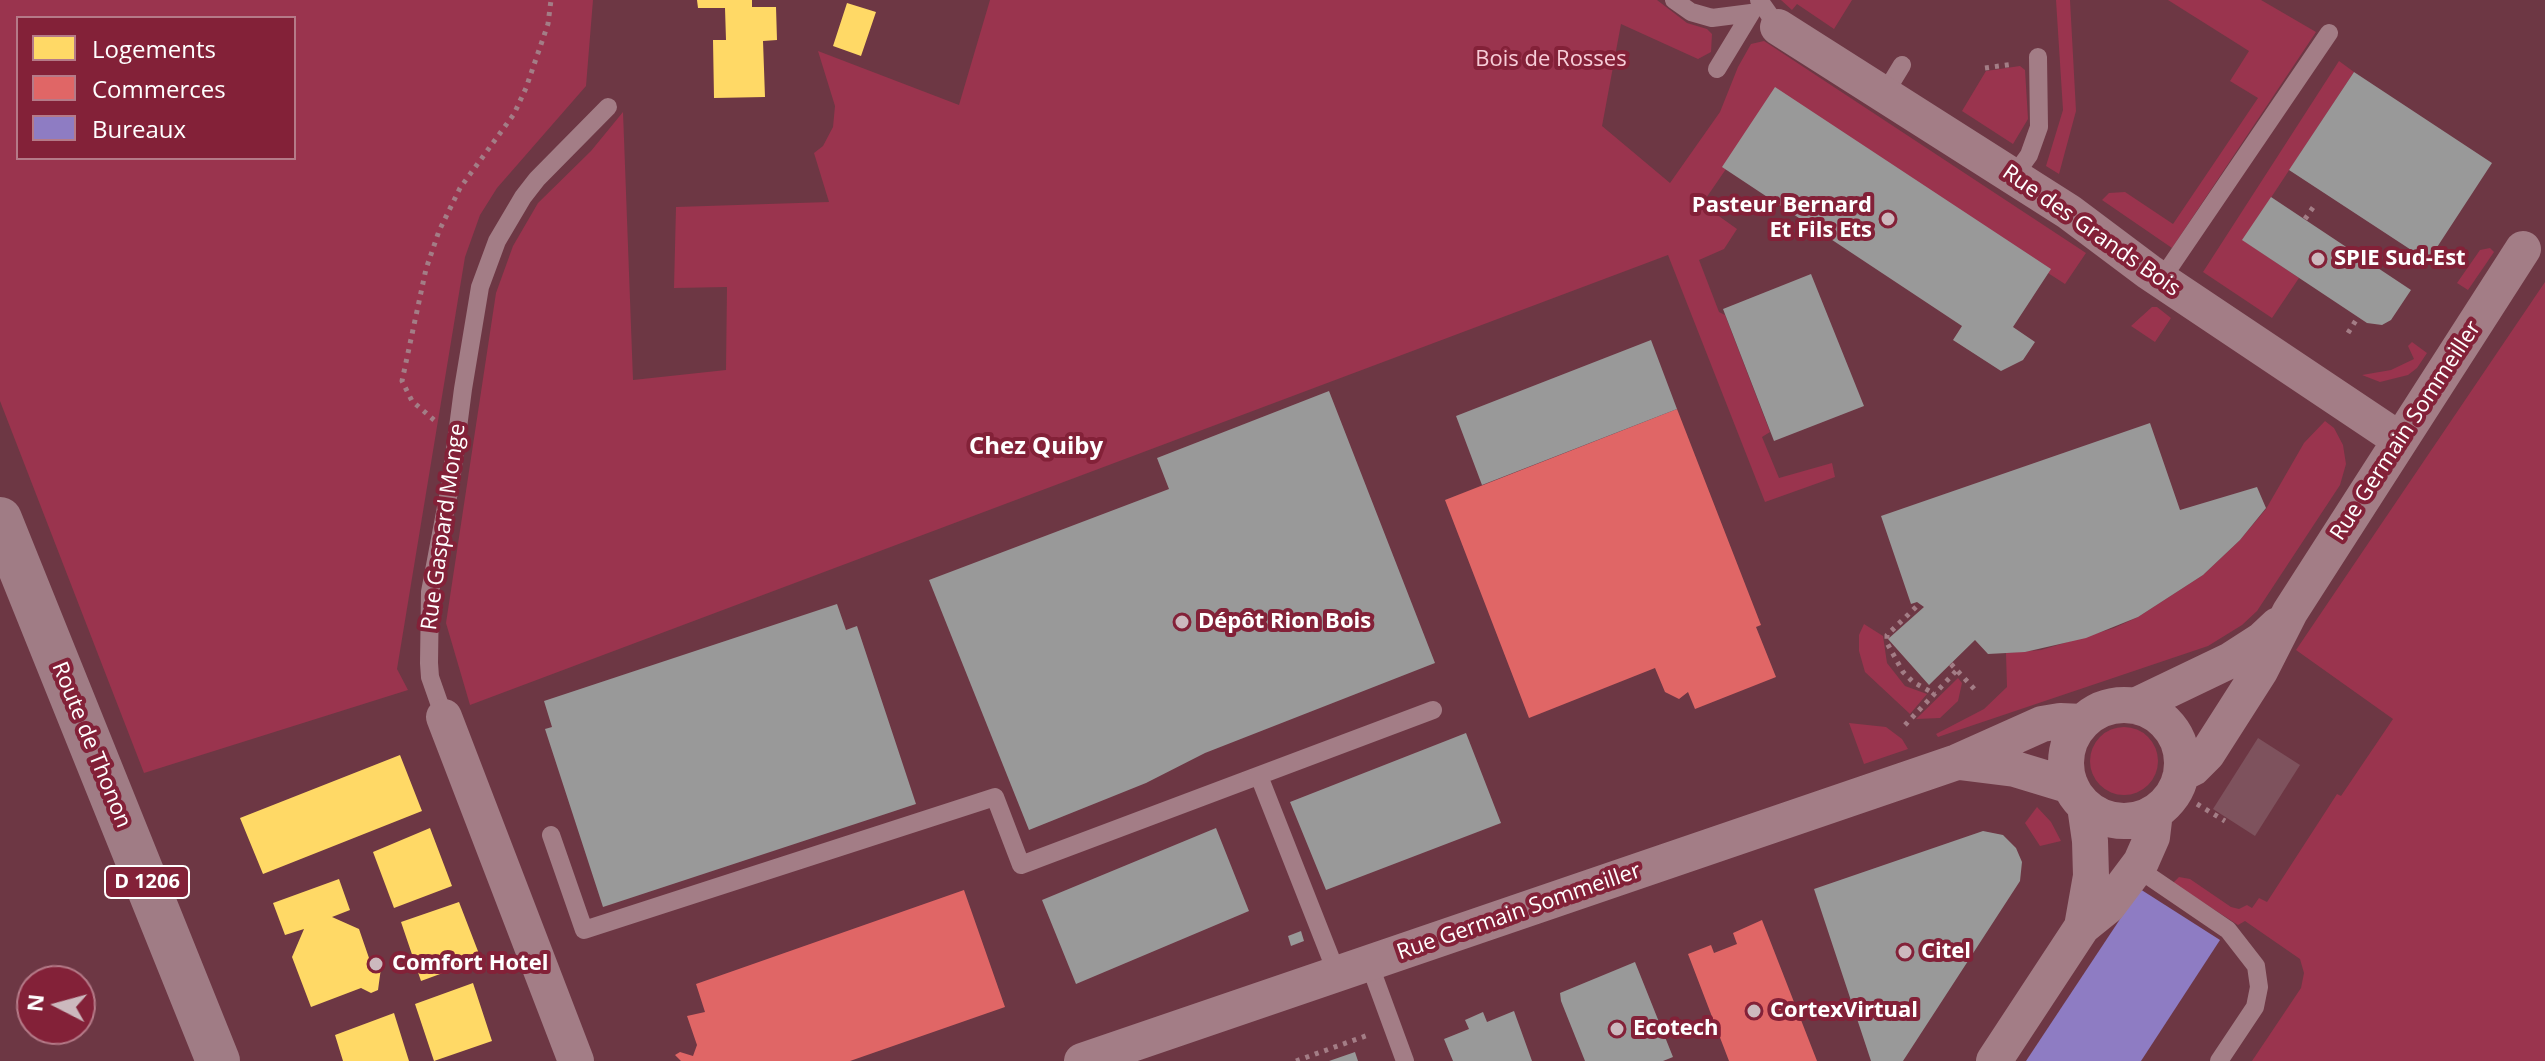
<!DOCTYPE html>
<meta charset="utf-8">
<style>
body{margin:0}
#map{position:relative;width:2545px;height:1061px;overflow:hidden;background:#6d3744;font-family:"Open Sans",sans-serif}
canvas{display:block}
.legend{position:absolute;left:16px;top:16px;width:280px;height:144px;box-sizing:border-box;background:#832138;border:2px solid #b57a88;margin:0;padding:10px 14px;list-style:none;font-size:24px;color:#fff}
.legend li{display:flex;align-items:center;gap:16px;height:40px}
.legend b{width:40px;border:2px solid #b57a88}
.north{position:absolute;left:16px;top:965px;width:80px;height:80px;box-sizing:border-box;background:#832138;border:2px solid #b57a88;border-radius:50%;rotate:276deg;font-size:22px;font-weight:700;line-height:32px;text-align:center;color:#fff}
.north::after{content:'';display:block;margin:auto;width:28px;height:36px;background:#ccb9be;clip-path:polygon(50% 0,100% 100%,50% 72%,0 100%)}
</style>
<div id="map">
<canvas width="2545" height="1061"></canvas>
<ul class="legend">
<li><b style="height:22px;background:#ffd966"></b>Logements</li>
<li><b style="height:22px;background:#e06666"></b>Commerces</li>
<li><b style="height:22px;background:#8e7cc3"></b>Bureaux</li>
</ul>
<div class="north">N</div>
</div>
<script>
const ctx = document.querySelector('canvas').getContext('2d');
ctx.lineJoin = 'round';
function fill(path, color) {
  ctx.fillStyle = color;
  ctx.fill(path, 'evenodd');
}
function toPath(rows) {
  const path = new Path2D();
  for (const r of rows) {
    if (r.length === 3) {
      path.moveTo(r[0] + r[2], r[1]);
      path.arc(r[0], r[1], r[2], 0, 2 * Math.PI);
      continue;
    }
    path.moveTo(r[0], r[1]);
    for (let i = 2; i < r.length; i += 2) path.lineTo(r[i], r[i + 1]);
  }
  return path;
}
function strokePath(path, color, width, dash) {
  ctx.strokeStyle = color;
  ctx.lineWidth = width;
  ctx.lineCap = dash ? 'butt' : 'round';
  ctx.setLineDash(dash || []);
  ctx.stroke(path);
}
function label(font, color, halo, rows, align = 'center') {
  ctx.font = font + ' "Open Sans",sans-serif';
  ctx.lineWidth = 8;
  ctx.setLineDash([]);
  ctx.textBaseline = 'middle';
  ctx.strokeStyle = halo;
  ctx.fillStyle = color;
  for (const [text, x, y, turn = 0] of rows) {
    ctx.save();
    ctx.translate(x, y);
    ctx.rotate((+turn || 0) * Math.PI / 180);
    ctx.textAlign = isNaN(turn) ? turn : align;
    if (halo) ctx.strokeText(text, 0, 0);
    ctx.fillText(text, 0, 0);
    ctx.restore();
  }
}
fill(toPath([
 [0,0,593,0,586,86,497,188,480,215,465,257,397,669,408,690,144,773,0,401],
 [18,18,294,18,294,158,18,158],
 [990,0,1657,0,1687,23,1707,29,1712,34,1711,52,1698,59,1621,24,1602,126,1670,183,1720,112,1738,67,1751,44,1764,41,2086,253,2065,284,2048,273,1726,169,1702,204,1737,229,1724,249,1699,260,1719,312,1725,315,1770,432,1762,437,1779,478,1832,463,1835,477,1765,502,1668,255,470,705,446,623,496,293,513,246,538,203,591,151,623,112,633,380,726,370,727,287,674,288,676,207,829,202,814,153,823,146,833,127,835,106,818,51,959,105],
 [1781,0,1852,0,1834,29,1797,4,1792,10],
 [2056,0,2070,0,2076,111,2059,174,2046,166,2063,110],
 [2168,0,2261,0,2316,32,2172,248,2102,200,2109,193,2125,192,2173,224,2258,98,2230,81,2249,51],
 [2339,61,2354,72,2243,240,2299,278,2272,318,2203,272],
 [2020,66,2025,70,2028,119,2013,144,1962,111,1986,71],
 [2490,248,2494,252,2468,290,2457,283,2480,250],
 [2545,282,2545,1061,2252,1061,2301,988,2304,973,2300,959,2245,921,2238,925,2173,883,2179,877,2190,879,2231,907,2239,909,2247,905,2252,908,2259,898,2267,902,2337,794,2341,796,2393,719,2296,650],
 [2152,307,2157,307,2171,318,2155,342,2131,326],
 [2412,342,2427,353,2417,368,2408,375,2380,382,2362,375,2391,370,2414,359,2408,346],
 [2325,421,2334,428,2343,445,2346,464,2340,485,2257,611,2242,625,2208,646,1938,737,1936,734,1984,709,2007,687,2006,653,2041,650,2114,628,2138,617,2203,575,2240,540,2266,509,2304,443],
 [1864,624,1883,636,1887,663,1905,686,1927,694,1910,714,1865,672,1859,651,1859,635],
 [1958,678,1962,683,1958,701,1940,718,1916,719],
 [1849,723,1886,727,1902,739,1908,749,1864,764],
 [2124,761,34],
 [2037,807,2051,822,2061,841,2040,846,2025,823]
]), '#9a344e');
fill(toPath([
 [697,0,752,0,752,7,776,7,777,40,763,41,765,97,714,98,713,40,726,40,725,8,698,8],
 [847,3,876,12,861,56,833,46],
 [400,755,422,811,263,874,240,818],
 [430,828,452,886,394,908,373,852],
 [339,879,350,910,332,917,359,929,369,958,379,962,381,968,378,990,371,993,361,988,311,1007,292,957,304,929,285,935,273,903],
 [459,902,481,959,421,981,401,922],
 [473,983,492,1041,434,1061,415,1004],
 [394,1013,409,1061,343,1061,335,1035]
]), '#ffd966');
fill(toPath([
 [1677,409,1761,625,1756,627,1776,677,1695,709,1688,692,1679,699,1665,692,1655,668,1529,718,1445,500],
 [964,890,1005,1007,850,1061,681,1061,675,1055,680,1052,693,1056,697,1045,687,1016,705,1012,696,984],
 [1762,920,1817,1061,1729,1061,1688,954,1711,945,1714,953,1737,944,1733,933]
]), '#e06666');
fill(toPath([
 [2140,889,2220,940,2141,1061,2026,1061]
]), '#8e7cc3');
fill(toPath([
 [2354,72,2492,163,2428,261,2289,170],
 [1775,87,2051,269,2013,327,2035,342,2023,360,2001,371,1953,340,1962,326,1722,167],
 [2271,197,2411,290,2391,320,2382,325,2367,323,2242,240],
 [1811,274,1864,406,1774,441,1723,309],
 [1651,340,1677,409,1482,485,1456,416],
 [1329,391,1435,663,1205,753,1146,783,1029,830,929,580,1169,489,1157,458],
 [2150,423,2180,510,2257,487,2266,508,2240,540,2203,575,2138,617,2086,638,2025,652,1988,654,1975,640,1929,685,1888,639,1924,607,1917,602,1911,604,1881,516],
 [837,604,846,630,857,626,916,804,603,907,545,729,552,727,544,701],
 [1466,733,1501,823,1326,890,1290,802],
 [1216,828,1249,911,1076,984,1042,900],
 [1983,831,2003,835,2016,848,2022,862,2020,881,1903,1061,1871,1061,1814,889],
 [1301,931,1304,941,1291,946,1288,936],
 [1635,962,1673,1057,1663,1061,1585,1061,1561,1001,1560,993],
 [1514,1011,1532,1061,1453,1061,1444,1039,1469,1029,1465,1020,1483,1012,1487,1022],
 [1355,1052,1358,1061,1329,1061]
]), '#999');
fill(toPath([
 [2258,738,2300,765,2255,836,2213,809]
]), '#7e525d');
strokePath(toPath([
 [1985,68,2014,64],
 [2305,219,2314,206],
 [2433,252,2447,262],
 [2348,333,2358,317],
 [434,420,412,401,402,381,426,269,439,231,460,188,514,114,526,88,548,24,551,0],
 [1916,607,1887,635,1887,643,1903,672,1913,682,1935,694],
 [1951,664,1978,693],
 [1905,725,1957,670],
 [2197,804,2225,821],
 [1296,1061,1371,1034]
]), '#a37d86', 5, [4, 6]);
strokePath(toPath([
 [1674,0,1691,12,1712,18,1751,13],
 [1759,0,1778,27],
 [1717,69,1751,13],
 [1885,93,1902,65],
 [2014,176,2029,155,2039,127,2038,57],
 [2161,280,2329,33],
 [444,717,430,677,429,663,430,592,451,481,463,389,480,287,497,241,523,197,537,179,608,107],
 [1259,776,1337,974],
 [551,835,584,930,995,797,1021,865,1433,710],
 [2137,868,2228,930,2256,966,2259,987,2255,1007,2219,1061],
 [1369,963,1405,1061]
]), '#a37d86', 18);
strokePath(toPath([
 [1778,27,2069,212,2149,272,2400,440],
 [2124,763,58],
 [2135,706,2231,660,2262,640,2278,625],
 [444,717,576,1061],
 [1959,762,2015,769,2071,786],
 [2181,774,2193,768,2207,754,2260,671,2290,612,2523,249],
 [2082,927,2108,906,2141,862,2152,837,2155,812],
 [1082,1061,1957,762,2042,724,2060,721,2083,722],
 [1994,1061,2082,927,2091,876,2090,841,2085,806]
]), '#a37d86', 36);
strokePath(toPath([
 [0,519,218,1061]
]), '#a07c85', 44);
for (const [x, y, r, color] of [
 [1888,219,8,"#ccb9be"],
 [2318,259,8,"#ccb9be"],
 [1182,622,8,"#ccb9be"],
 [1905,952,8,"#ccb9be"],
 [376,964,8,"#ccb9be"],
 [1754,1011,8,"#ccb9be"],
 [1617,1029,8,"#ccb9be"]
]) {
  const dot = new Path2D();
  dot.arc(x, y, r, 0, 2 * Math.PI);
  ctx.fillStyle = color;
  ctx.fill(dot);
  strokePath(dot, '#832138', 3);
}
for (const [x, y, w] of [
 [147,882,84]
]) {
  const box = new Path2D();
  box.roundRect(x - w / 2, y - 16, w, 32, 6);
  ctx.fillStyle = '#832138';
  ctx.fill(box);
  strokePath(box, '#fff', 2);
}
label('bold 20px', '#fff', null, [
 ["D 1206",147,882]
]);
label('22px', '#f7ccd7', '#832138', [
 ["Bois de Rosses",1551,60]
]);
label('bold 22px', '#fff', '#832138', [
 ["Pasteur Bernard",1872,206,"right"],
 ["Et Fils Ets",1872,231,"right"],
 ["SPIE Sud-Est",2334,259],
 ["Dépôt Rion Bois",1198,622],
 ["Citel",1921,952],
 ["Comfort Hotel",392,964],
 ["CortexVirtual",1770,1011],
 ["Ecotech",1633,1029]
], 'left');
label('22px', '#fff', '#832138', [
 ["Rue des Grands Bois",2091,231,35],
 ["Rue Germain Sommeiller",2406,431,-57],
 ["Rue Gaspard Monge",444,527,-82],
 ["Route de Thonon",91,745,68],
 ["Rue Germain Sommeiller",1519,912,-19]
]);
label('bold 24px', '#fff', '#832138', [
 ["Chez Quiby",1036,447]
]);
</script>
